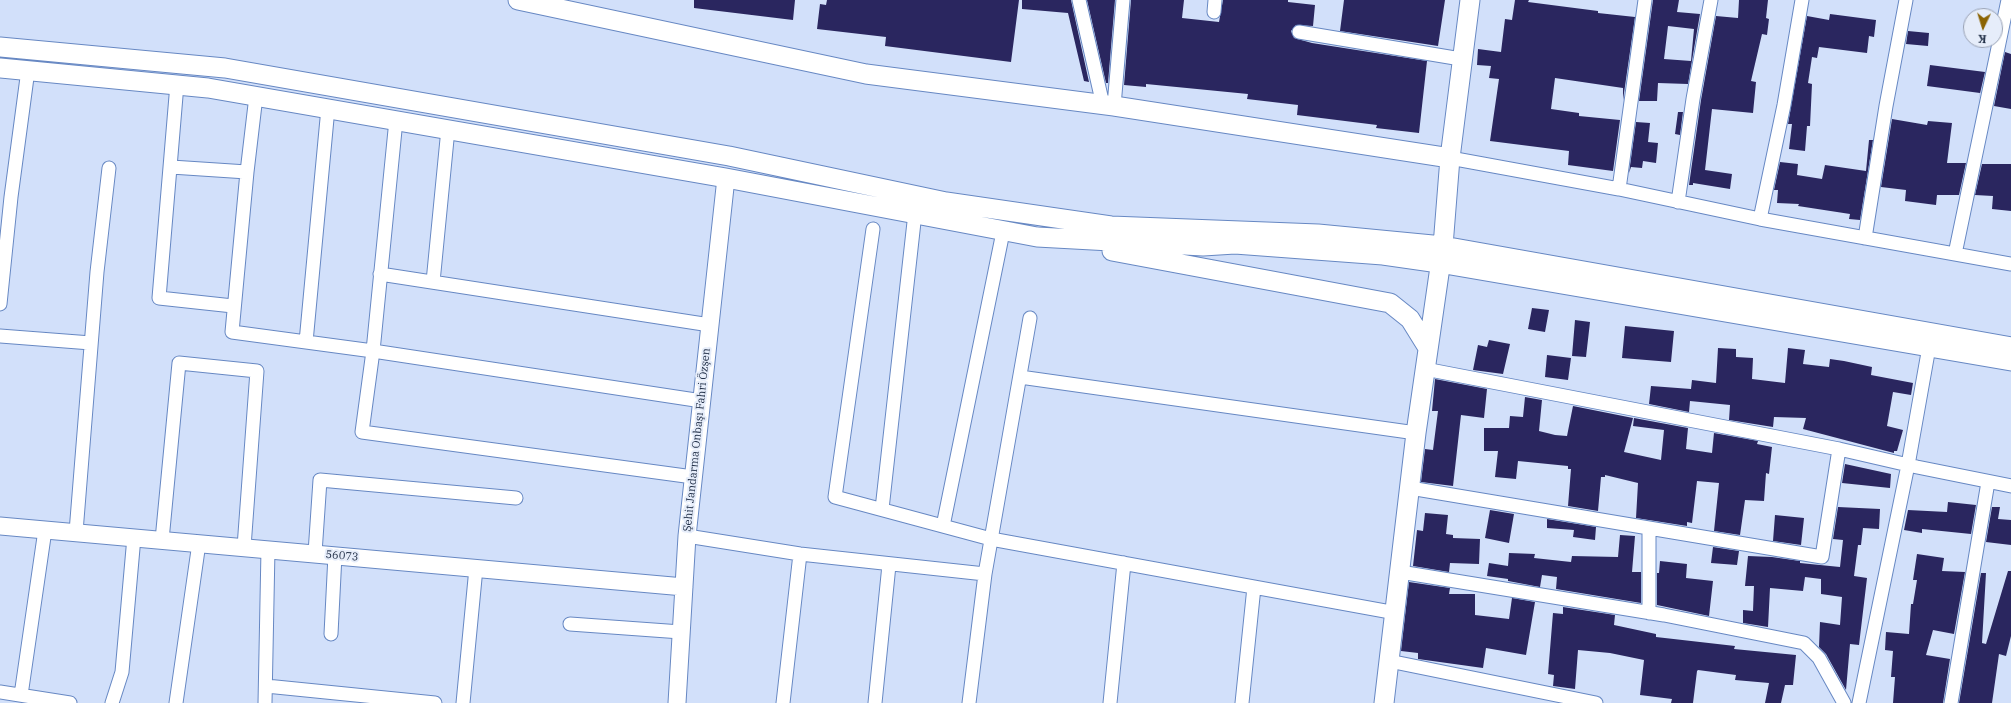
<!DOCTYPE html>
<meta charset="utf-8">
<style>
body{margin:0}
#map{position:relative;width:2011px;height:703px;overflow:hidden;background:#d2e0fa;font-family:"IBM Plex Serif",serif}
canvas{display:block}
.north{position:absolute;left:1963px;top:8px;width:40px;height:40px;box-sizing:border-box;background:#e6edfa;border:1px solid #98a1b3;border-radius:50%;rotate:184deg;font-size:11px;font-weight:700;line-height:16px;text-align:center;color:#223048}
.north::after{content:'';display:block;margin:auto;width:14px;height:18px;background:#8b6404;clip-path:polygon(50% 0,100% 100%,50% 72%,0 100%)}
</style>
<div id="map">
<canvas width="2011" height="703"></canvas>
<div class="north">K</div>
</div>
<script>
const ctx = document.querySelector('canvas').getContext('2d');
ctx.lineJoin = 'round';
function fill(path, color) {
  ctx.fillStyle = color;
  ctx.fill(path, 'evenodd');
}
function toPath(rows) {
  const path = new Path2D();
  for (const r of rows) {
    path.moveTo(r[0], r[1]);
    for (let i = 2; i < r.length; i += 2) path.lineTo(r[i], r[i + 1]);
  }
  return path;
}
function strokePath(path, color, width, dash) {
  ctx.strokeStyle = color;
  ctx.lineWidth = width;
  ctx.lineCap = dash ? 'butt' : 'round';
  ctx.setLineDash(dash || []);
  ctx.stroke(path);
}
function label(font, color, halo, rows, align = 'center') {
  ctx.font = font + ' "IBM Plex Serif",serif';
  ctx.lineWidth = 4;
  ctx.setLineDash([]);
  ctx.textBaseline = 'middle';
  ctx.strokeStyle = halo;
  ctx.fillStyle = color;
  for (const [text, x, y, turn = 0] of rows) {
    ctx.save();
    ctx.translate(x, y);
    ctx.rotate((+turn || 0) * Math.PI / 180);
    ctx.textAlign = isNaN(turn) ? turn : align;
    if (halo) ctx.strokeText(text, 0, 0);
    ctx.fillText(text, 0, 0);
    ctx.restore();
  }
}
fill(toPath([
 [694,0,795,0,793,20,694,8],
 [827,0,1019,0,1011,62,885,46,886,37,817,29,820,4,826,5],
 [1022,0,1071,0,1089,82,1084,81,1068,13,1022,9],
 [1087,0,1115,0,1108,83,1106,83],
 [1131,0,1184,0,1182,18,1219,22,1223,0,1288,0,1288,2,1315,5,1313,26,1296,25,1291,31,1294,38,1312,43,1427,61,1419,133,1376,128,1377,125,1297,115,1298,105,1247,99,1248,94,1146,84,1146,87,1124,85],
 [1344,0,1445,0,1438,46,1340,31],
 [1515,0,1529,0,1528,2,1598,11,1598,13,1635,17,1623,100,1623,88,1555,78,1551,109,1579,113,1579,116,1620,120,1613,171,1568,165,1569,151,1490,141,1499,79,1489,78,1491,66,1477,65,1478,49,1501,52,1505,19,1512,20],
 [1653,0,1679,0,1677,12,1700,14,1688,84,1658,83,1657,101,1639,101],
 [1668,26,1694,29,1691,61,1664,59],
 [1739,0,1768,0,1766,18,1769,19,1767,35,1762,34,1751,81,1756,82,1753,113,1712,109,1705,170,1732,174,1730,189,1693,183,1693,185,1689,185,1701,100,1716,16,1738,18],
 [1830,14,1876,20,1874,37,1869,36,1867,53,1819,47,1817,58,1812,57,1808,83,1812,84,1810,126,1807,126,1805,151,1789,149,1792,124,1788,124,1807,16,1829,20],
 [1908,31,1929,33,1928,46,1906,44],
 [2005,52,2011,54,2011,109,1994,106],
 [1930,65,1985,72,1978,102,1980,93,1927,86],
 [1678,112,1683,112,1680,135,1675,134],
 [1892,119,1927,125,1928,121,1952,123,1947,163,1966,163,1959,195,1937,195,1936,205,1905,201,1906,190,1881,187],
 [1636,122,1650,123,1648,142,1658,143,1656,163,1643,161,1642,168,1631,167,1629,173],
 [1869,140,1873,140,1860,220,1849,219,1850,214,1798,206,1799,204,1777,203,1778,190,1774,190,1780,162,1798,164,1797,175,1822,179,1825,165,1866,171],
 [1982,164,2011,164,2011,211,1992,209,1993,196,1975,195],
 [1532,308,1549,310,1545,332,1528,329],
 [1575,320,1590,322,1586,357,1572,356],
 [1625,326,1674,331,1671,362,1622,358],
 [1489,340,1510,344,1503,374,1473,370,1478,345,1487,347],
 [1718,348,1736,349,1736,357,1753,358,1752,379,1785,383,1788,348,1805,350,1803,364,1829,367,1830,359,1844,361,1872,367,1871,375,1913,383,1911,395,1893,392,1887,426,1903,430,1897,451,1894,451,1894,453,1803,429,1806,418,1774,417,1773,427,1729,420,1730,405,1690,401,1689,412,1649,404,1651,386,1691,389,1692,380,1716,383],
 [1547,355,1571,358,1568,380,1545,377],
 [1435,379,1487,389,1484,418,1461,415,1453,486,1421,482,1425,449,1433,450,1438,411,1432,411],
 [1525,397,1542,400,1539,431,1555,435,1567,436,1573,406,1633,418,1624,452,1661,460,1664,430,1633,426,1634,418,1688,428,1686,449,1712,453,1714,433,1758,441,1757,444,1772,447,1769,474,1766,473,1764,501,1745,500,1740,535,1714,531,1719,483,1697,481,1692,523,1687,522,1687,526,1636,518,1638,483,1605,475,1605,477,1601,477,1598,511,1568,506,1571,469,1568,469,1568,466,1518,461,1516,479,1495,477,1498,451,1484,451,1484,428,1509,428,1510,416,1523,417],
 [1845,464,1891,474,1890,488,1842,483],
 [1948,502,1976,505,1971,534,1922,529,1922,533,1904,530,1908,510,1947,512],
 [1838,507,1880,509,1879,529,1863,528,1861,545,1858,545,1854,576,1867,578,1859,645,1850,644,1846,690,1826,654,1819,647,1820,622,1840,625,1842,597,1821,594,1821,579,1805,577,1803,591,1770,588,1768,627,1743,623,1743,610,1753,611,1754,586,1745,586,1748,556,1772,557,1800,561,1800,563,1840,567,1843,540,1833,539],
 [1992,507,2000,507,1998,519,2011,520,2011,545,1986,542],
 [1490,510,1514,514,1509,543,1485,538],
 [1425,513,1448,515,1446,534,1453,535,1453,538,1480,539,1479,564,1450,563,1449,572,1413,566,1417,530,1423,531],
 [1775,515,1804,518,1801,545,1773,541],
 [1547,519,1596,527,1595,540,1573,537,1574,530,1547,528],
 [1620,535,1635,536,1632,572,1641,572,1641,603,1556,589,1557,577,1542,575,1540,587,1508,581,1508,579,1487,576,1489,563,1508,566,1509,553,1535,554,1534,558,1571,562,1572,556,1618,557],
 [1713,547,1739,551,1737,565,1711,563],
 [1917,554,1944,558,1942,571,1965,572,1954,634,1933,630,1926,655,1950,659,1943,703,1893,703,1895,677,1891,677,1893,651,1885,650,1886,632,1909,634,1911,604,1913,604,1917,580,1913,580],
 [1660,561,1687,564,1686,578,1713,581,1709,616,1657,605,1657,573,1659,573],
 [2008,571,2011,571,2011,636,2006,656,1999,654,1992,703,1959,703,1981,573,1986,573,1982,643,1986,644],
 [1409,582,1450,588,1449,594,1475,594,1475,615,1509,619,1512,598,1535,602,1526,655,1486,648,1483,668,1418,659,1418,653,1401,651],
 [1563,607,1615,615,1614,625,1656,634,1656,637,1735,646,1734,649,1796,655,1793,685,1785,685,1781,703,1765,703,1769,683,1735,680,1736,675,1698,670,1697,671,1693,703,1671,703,1672,699,1640,695,1644,660,1610,653,1578,650,1575,689,1553,686,1554,675,1548,674,1553,613,1563,614]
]), '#2a265f');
const minor = toPath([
 [1079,0,1103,105],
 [1214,12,1215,0],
 [1299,32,1461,59],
 [177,84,159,298,233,306],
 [256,96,247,172,232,332,373,351,702,401],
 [1114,106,1123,0],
 [396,120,373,351,362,432,693,477],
 [1450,158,1619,189,1760,219,2011,264],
 [171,167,247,172],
 [1619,189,1645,0],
 [1678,202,1693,99,1711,0],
 [1760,219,1784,105,1802,0],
 [873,229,835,497,991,539,1396,613],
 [1865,238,1886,106,1906,0],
 [1955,254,2008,0],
 [380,274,710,325],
 [433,282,448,129],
 [0,304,11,197,28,70],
 [0,336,91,343],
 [306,342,328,108],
 [1425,369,1839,449,1917,467,2011,486],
 [1020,377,1416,433],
 [1410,488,1822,557,1839,449],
 [882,509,915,213],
 [943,526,1003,232],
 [1649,528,1649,613],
 [76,532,97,272,109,168],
 [687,536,800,554,985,574],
 [162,540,179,363,257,371,244,547],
 [315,553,320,480,516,498],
 [1400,572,1664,615,1804,643,1819,658,1844,703],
 [570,624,681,632],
 [331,634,335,555],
 [1389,661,1596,703],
 [266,686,435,703],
 [0,692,70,703],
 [21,695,45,530],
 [112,703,122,672,134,537],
 [176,703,199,543],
 [265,703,268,549],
 [463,703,476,568],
 [783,703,800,554],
 [875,703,889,565],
 [969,703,985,574,1030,318],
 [1110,703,1124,563],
 [1242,703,1254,587],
 [1859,703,1908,465,1929,347],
 [1951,703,1988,482]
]);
const tertiary = toPath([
 [0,526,684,587],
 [677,703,687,536,726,178]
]);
const secondary = toPath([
 [518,0,866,74,1114,106,1450,158],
 [0,47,225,68,729,156,946,202,1111,226,1318,234,1443,246,2011,347],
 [0,68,208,88,726,178,1037,237,1203,246,1235,244,1383,255,1439,263,2011,361],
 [1112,251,1390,303,1410,319,1428,348],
 [1384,703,1416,433,1443,246,1450,158,1470,0]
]);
strokePath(minor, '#6788c3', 15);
strokePath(tertiary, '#6788c3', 19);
strokePath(secondary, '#6788c3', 21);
strokePath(minor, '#fff', 13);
strokePath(tertiary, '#fff', 17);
strokePath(secondary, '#fff', 19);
label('11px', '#223048', '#e6edfa', [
 ["Şehit Jandarma Onbaşı Fahri Özşen",697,440,-84],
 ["56073",342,556,5]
]);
</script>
